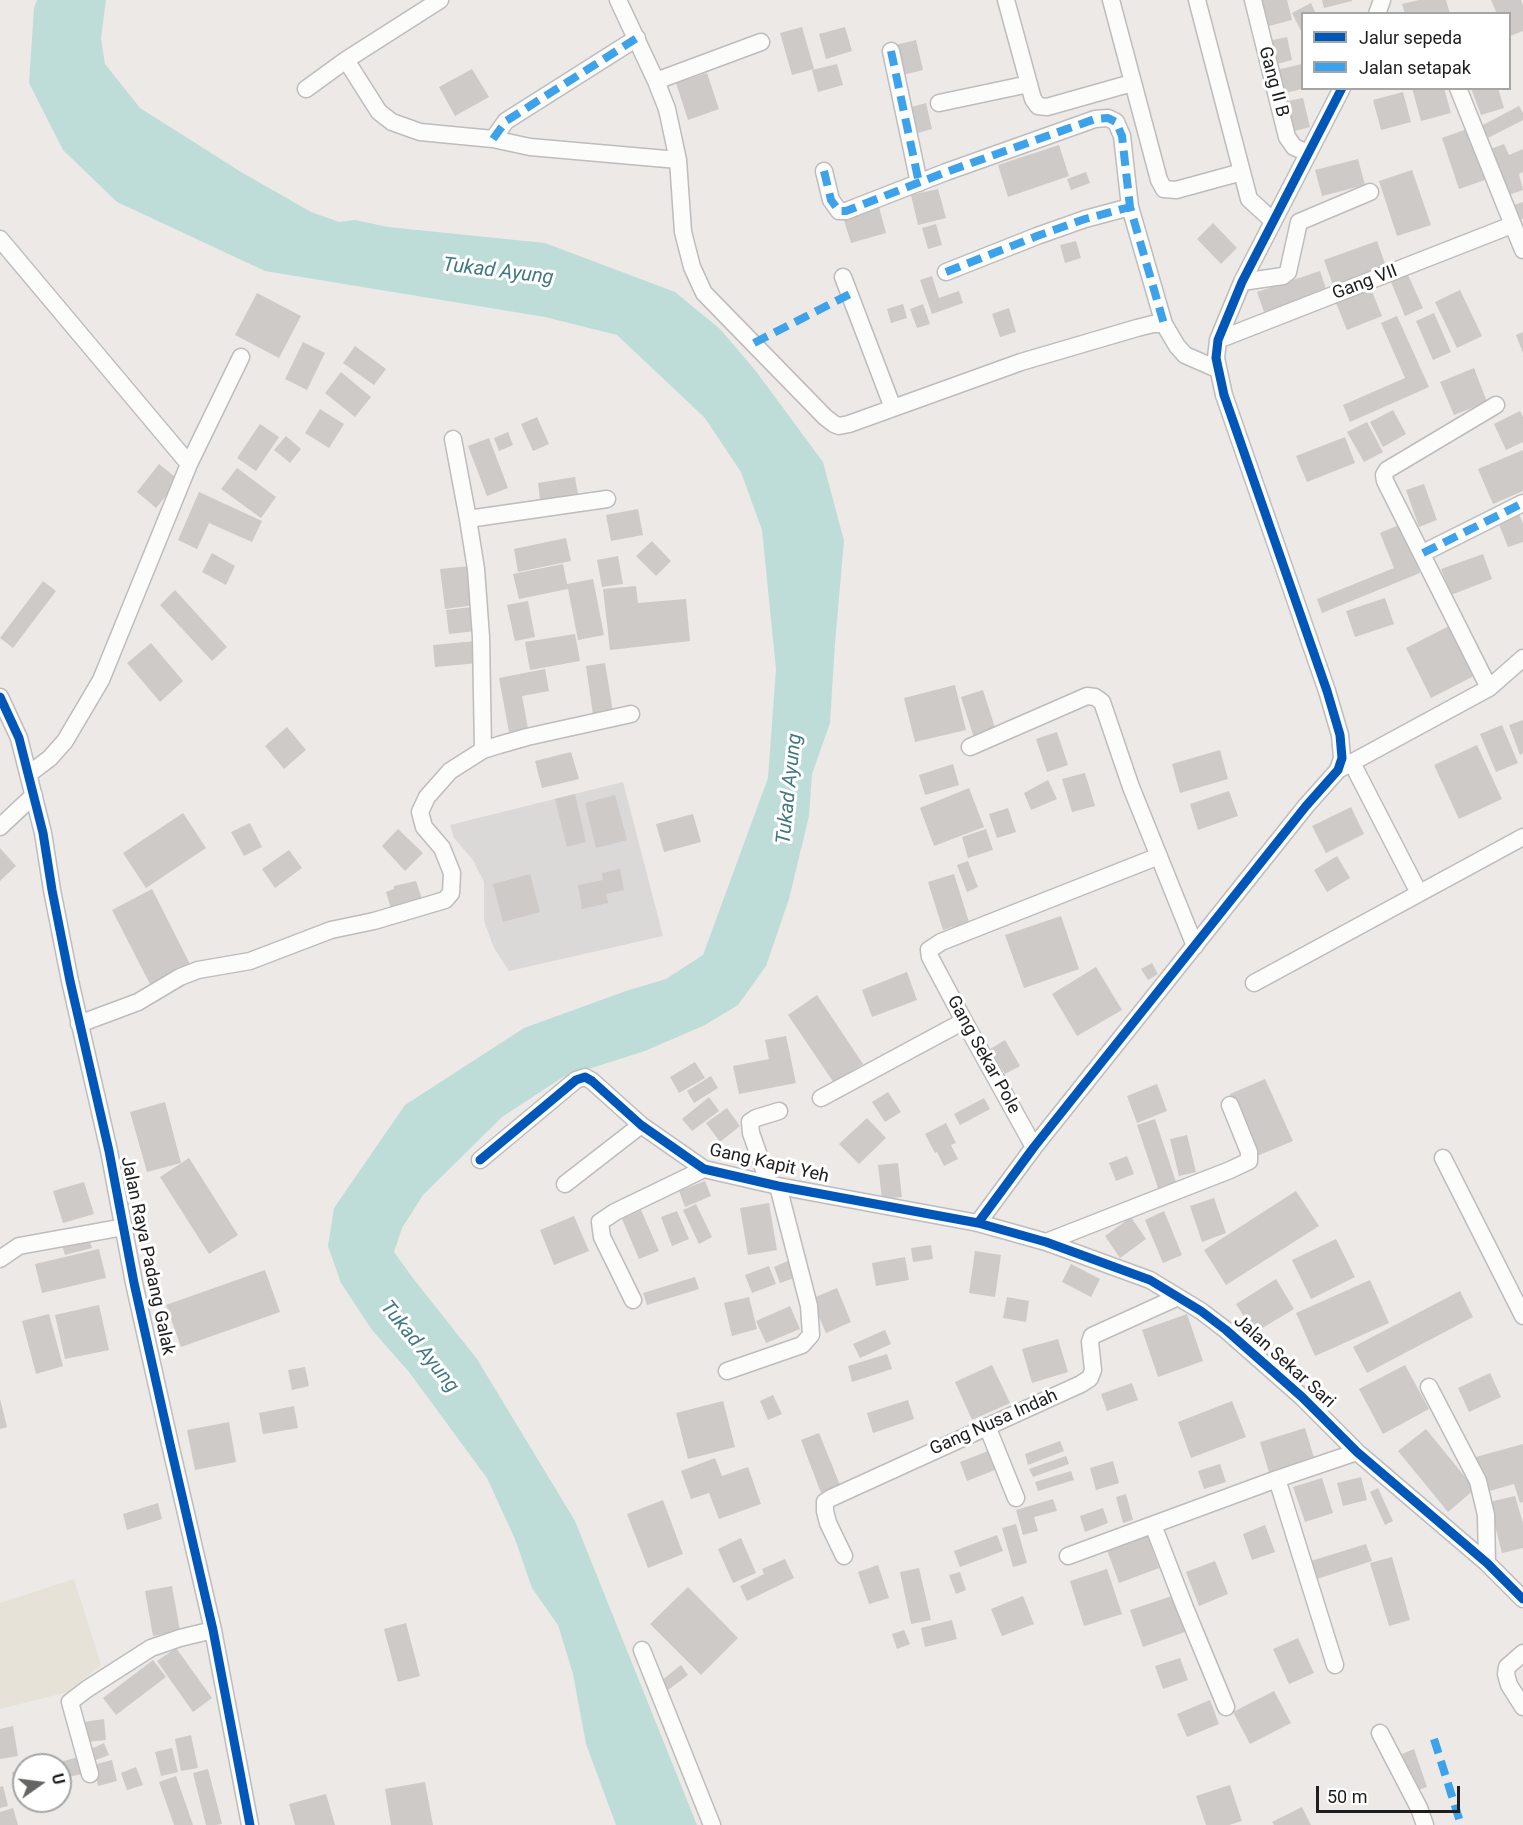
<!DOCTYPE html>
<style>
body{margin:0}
#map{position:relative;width:1523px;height:1825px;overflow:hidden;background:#ece9e7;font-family:Roboto,sans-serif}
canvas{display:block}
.legend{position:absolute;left:1301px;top:12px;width:210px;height:78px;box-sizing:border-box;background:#fff;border:2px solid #a5a5a5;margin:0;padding:8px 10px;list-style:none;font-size:18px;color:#1e1e1e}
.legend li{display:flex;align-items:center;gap:12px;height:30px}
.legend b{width:30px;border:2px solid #a5a5a5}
.north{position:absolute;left:12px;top:1753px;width:60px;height:60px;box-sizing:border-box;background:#fff;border:2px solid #a5a5a5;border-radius:50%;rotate:76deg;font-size:16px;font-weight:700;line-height:24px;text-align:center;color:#1e1e1e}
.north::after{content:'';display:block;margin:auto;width:21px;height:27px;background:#666564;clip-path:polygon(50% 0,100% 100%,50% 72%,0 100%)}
.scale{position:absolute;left:1316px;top:1786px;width:144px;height:27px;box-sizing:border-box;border:3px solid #1e1e1e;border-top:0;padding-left:8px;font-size:18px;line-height:21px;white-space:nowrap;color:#1e1e1e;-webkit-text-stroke:4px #fff;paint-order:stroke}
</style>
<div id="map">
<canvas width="1523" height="1825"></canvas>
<ul class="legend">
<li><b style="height:8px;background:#0057b8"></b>Jalur sepeda</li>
<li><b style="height:8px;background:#3da2ea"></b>Jalan setapak</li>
</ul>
<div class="north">U</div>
<div class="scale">50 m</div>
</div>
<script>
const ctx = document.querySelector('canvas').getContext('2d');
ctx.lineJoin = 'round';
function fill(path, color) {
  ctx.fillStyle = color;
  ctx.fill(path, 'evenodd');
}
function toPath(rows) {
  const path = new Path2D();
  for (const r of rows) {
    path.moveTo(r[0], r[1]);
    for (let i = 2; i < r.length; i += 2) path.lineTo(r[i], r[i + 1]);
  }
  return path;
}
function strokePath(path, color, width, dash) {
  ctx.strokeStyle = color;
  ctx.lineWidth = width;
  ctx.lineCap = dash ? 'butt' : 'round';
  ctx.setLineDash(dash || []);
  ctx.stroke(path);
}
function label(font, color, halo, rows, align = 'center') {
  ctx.font = font + ' Roboto,sans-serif';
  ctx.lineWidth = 6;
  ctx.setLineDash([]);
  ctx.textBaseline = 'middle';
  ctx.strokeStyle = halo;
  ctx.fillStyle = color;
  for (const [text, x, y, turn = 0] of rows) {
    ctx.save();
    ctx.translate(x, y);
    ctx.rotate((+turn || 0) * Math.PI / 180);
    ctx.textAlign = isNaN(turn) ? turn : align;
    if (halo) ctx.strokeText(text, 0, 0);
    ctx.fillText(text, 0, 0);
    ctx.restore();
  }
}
fill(toPath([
 [623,782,663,936,509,971,494,948,484,921,484,882,473,860,454,838,450,825]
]), '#dad9d8');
fill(toPath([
 [74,1579,101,1665,68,1692,0,1709,0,1603]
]), '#e7e2d7');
fill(toPath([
 [37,0,106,0,101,38,105,64,140,108,241,172,311,212,339,222,355,220,388,227,545,243,675,292,720,329,755,370,823,462,844,541,835,643,830,723,812,774,809,816,789,899,766,966,738,1005,705,1025,645,1051,563,1077,502,1117,423,1195,402,1228,394,1252,412,1277,477,1359,575,1521,697,1825,616,1825,586,1744,573,1674,558,1625,532,1588,515,1539,487,1478,409,1372,372,1330,341,1283,328,1246,334,1208,405,1105,524,1028,626,991,666,979,703,955,768,778,776,669,762,530,741,472,705,418,617,335,545,317,265,271,117,202,63,150,29,83,34,8]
]), '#beddd8');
fill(toPath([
 [1259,0,1287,0,1292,20,1265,27],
 [1322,0,1352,0,1352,1,1324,8],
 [1419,0,1446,0,1450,14,1405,14,1402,4],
 [1491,0,1521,0,1523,5,1523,31,1510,36,1510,14,1497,14],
 [1311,3,1316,14,1302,14,1302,33,1292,13],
 [802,27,814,69,792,75,780,33],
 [845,27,852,51,826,59,819,34],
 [1287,37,1292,60,1273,65,1268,41],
 [916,40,923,70,899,76,891,46],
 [837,64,843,85,818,92,812,70],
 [1302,64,1302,89,1281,94,1276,70],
 [472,69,489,97,455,116,439,87],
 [707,73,719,109,688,120,676,83],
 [1412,88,1444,88,1451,113,1421,121],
 [1471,88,1498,88,1504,108,1481,115],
 [1403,92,1411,122,1381,130,1373,100],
 [1303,98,1310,127,1291,132,1283,102],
 [926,103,932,129,911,135,904,109],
 [1519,106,1523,113,1523,120,1488,138,1481,126],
 [1467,129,1485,180,1459,189,1442,138],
 [1504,144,1509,155,1523,149,1523,172,1519,174,1523,190,1509,195,1488,150],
 [1059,145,1069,176,1008,197,998,165],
 [1358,159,1365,185,1322,196,1315,170],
 [1412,170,1431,225,1397,236,1379,181],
 [1086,172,1090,183,1071,190,1067,179],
 [938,189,946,218,918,225,911,195],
 [1523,202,1523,219,1516,221,1511,206],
 [879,207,886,233,851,243,843,217],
 [1213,223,1237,248,1221,264,1197,239],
 [936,224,942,245,928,249,922,228],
 [1076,241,1081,258,1065,263,1060,245],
 [1377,241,1387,269,1334,288,1324,260],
 [1320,271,1327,292,1264,312,1257,292],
 [1408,275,1423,308,1405,316,1391,282],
 [932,276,939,298,959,291,963,303,932,314,920,280],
 [1371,289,1382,316,1347,330,1336,303],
 [1460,290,1482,336,1457,348,1435,302],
 [257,293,301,316,279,358,235,335],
 [903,304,907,318,891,323,887,309],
 [923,304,930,324,917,328,910,309],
 [1009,308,1016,332,1000,337,992,314],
 [1434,313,1451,352,1433,360,1416,321],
 [1397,316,1429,387,1350,422,1343,405,1405,378,1381,323],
 [1523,332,1523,353,1516,335],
 [303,342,325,353,307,390,285,379],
 [355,346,386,369,374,385,343,363],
 [1474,368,1487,402,1454,415,1440,382],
 [341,372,371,397,355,417,325,393],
 [320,409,344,424,329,448,305,433],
 [1393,410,1406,434,1383,447,1370,422],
 [1520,411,1523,417,1523,442,1506,450,1494,424],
 [537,417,549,444,533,451,521,424],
 [1367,422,1383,452,1364,462,1347,432],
 [260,424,279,437,256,471,237,458],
 [508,432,513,445,499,451,494,438],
 [286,436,301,449,290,463,274,450],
 [1345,437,1355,463,1307,482,1296,456],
 [489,438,508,488,487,496,468,446],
 [1523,450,1523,491,1493,504,1478,469],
 [159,464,179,480,156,508,137,492],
 [237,468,276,497,261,518,221,489],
 [575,477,578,494,540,500,538,483],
 [1424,484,1437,520,1419,527,1406,490],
 [199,492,262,521,252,542,209,523,197,549,178,540],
 [638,509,643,535,611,541,606,515],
 [1519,514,1523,524,1523,542,1508,547,1498,522],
 [1401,524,1420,573,1322,613,1317,599,1394,568,1380,533],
 [566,538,571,561,518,572,514,549],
 [652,541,671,561,656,576,636,556],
 [212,553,235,566,226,585,202,572],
 [1483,554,1492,579,1451,595,1441,569],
 [618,556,623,584,602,587,597,560],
 [563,564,567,584,593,579,604,635,578,640,568,589,519,599,513,574],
 [470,566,475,605,445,609,440,569],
 [43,581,56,591,13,648,0,638],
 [636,586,638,603,686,599,690,641,610,650,603,589],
 [175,590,227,647,212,661,160,605],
 [1385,598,1394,624,1355,637,1346,611],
 [528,601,535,637,515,641,507,605],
 [473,607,476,631,449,634,446,610],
 [1449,626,1474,676,1431,698,1406,648],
 [575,634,580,661,530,670,525,642],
 [476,641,478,663,435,667,433,645],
 [151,643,183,681,160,702,127,663],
 [605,663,613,712,593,715,586,666],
 [545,669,549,691,522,696,528,728,509,732,499,678],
 [955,685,966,730,915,742,904,698],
 [983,690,996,731,974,738,961,697],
 [1523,720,1523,753,1520,755,1509,725],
 [1502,725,1518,763,1496,772,1480,734],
 [287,727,306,750,284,769,265,746],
 [1057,732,1068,765,1047,772,1036,739],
 [1477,745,1502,799,1459,819,1434,765],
 [1220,750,1228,779,1180,793,1172,764],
 [571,752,579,779,542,788,535,761],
 [953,764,959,785,925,795,919,775],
 [1085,773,1095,806,1072,812,1062,779],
 [1048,780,1057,799,1031,810,1024,793],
 [969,788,984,827,934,846,920,808],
 [1229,791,1238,816,1198,830,1190,804],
 [575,794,586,842,567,847,555,799],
 [615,795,627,840,596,848,585,803],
 [1351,807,1364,834,1326,853,1312,826],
 [1008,808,1016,832,997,838,989,814],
 [183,813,206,848,146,888,123,853],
 [693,814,701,842,664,852,656,824],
 [250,823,262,847,244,856,231,832],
 [398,829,423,853,405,871,382,846],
 [986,829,993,850,968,858,962,837],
 [0,848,16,866,0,881],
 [289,850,302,868,275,888,262,869],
 [1337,856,1350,878,1327,892,1314,870],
 [968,861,978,887,967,892,957,865],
 [620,869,624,890,606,894,608,903,582,909,578,885,603,880,602,873],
 [530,874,540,912,503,922,493,884],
 [954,874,969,922,943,930,928,882],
 [416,881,423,902,392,912,386,892,394,889,394,886],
 [152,889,191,966,151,986,112,910],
 [1061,916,1079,969,1024,988,1005,935],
 [1152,963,1158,974,1148,980,1141,969],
 [1096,967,1122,1010,1077,1036,1052,994],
 [907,972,917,1000,872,1017,862,990],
 [817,995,863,1064,834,1083,788,1015],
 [786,1036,796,1083,739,1094,733,1066,769,1059,765,1040],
 [1005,1040,1020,1066,1005,1074,990,1049],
 [695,1062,705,1078,679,1093,670,1077],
 [711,1076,718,1088,694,1103,687,1091],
 [1265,1079,1293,1141,1257,1156,1230,1094],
 [1157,1084,1167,1111,1137,1123,1127,1096],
 [888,1092,901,1112,885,1122,872,1102],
 [709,1097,719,1111,692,1131,682,1119],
 [984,1098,990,1109,960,1125,954,1114],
 [165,1102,181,1163,147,1172,130,1112],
 [727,1108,740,1126,720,1142,706,1123],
 [867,1118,886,1138,859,1164,839,1144],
 [1155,1119,1178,1188,1160,1194,1137,1125],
 [946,1123,956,1143,951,1145,958,1159,944,1166,937,1152,935,1153,925,1134],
 [1187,1135,1196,1172,1179,1176,1170,1139],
 [1127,1156,1134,1174,1116,1181,1109,1163],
 [189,1158,238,1235,209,1254,160,1177],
 [898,1163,902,1197,882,1199,878,1165],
 [705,1181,711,1196,685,1207,679,1191],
 [84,1182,94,1214,63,1223,53,1191],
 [1296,1191,1319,1226,1226,1285,1204,1250],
 [1214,1198,1226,1233,1202,1242,1190,1206],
 [769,1203,777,1250,748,1255,740,1208],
 [696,1204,712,1237,699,1244,683,1210],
 [641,1210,659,1251,639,1259,622,1219],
 [677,1211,689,1239,672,1246,661,1217],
 [1164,1211,1182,1255,1163,1263,1145,1220],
 [574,1216,589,1251,554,1265,540,1230],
 [1131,1217,1146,1239,1120,1258,1105,1236],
 [88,1235,92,1248,65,1255,61,1242],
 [1336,1239,1355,1277,1311,1299,1292,1260],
 [931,1245,933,1259,913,1262,911,1248],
 [99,1249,106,1278,42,1293,35,1264],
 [975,1251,1001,1255,995,1297,969,1293],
 [905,1257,909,1280,876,1286,872,1263],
 [790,1260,797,1277,780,1283,774,1267],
 [1071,1264,1100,1279,1091,1297,1062,1282],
 [769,1266,776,1284,752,1293,745,1275],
 [265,1270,280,1312,181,1347,166,1305],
 [695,1277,699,1289,647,1305,643,1293],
 [1276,1279,1294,1309,1254,1333,1236,1304],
 [1370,1280,1389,1323,1315,1356,1296,1313],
 [837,1288,851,1322,826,1333,811,1299],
 [1460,1291,1473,1317,1367,1373,1353,1347],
 [749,1297,757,1329,732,1336,724,1303],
 [1007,1297,1029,1301,1026,1322,1003,1318],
 [99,1305,109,1350,65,1359,55,1315],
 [790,1306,800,1329,766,1343,756,1321],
 [49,1314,63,1366,36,1374,22,1321],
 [1187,1314,1203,1361,1158,1377,1142,1330],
 [885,1330,891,1344,860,1358,853,1344],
 [1058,1339,1068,1372,1032,1383,1022,1349],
 [887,1354,892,1369,852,1382,848,1366],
 [992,1365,1010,1403,972,1420,955,1382],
 [1405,1365,1429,1409,1383,1434,1359,1389],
 [305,1367,309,1386,292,1390,288,1370],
 [1490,1373,1501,1397,1469,1412,1458,1388],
 [1132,1383,1138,1400,1107,1411,1101,1394],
 [773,1395,782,1414,768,1420,760,1401],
 [0,1399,7,1427,0,1429],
 [908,1400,914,1419,873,1433,867,1413],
 [723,1401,735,1447,688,1459,676,1413],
 [1232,1401,1246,1437,1191,1458,1178,1422],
 [294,1406,298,1428,263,1434,259,1413],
 [229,1422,236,1462,195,1470,187,1430],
 [1305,1428,1315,1461,1270,1476,1260,1442],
 [1426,1429,1475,1489,1448,1512,1398,1451],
 [819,1433,840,1485,821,1493,801,1440],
 [1060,1441,1064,1451,1028,1465,1025,1454],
 [1523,1444,1523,1502,1520,1503,1514,1484,1486,1492,1476,1457],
 [988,1451,995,1470,967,1481,960,1462],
 [1066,1456,1069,1464,1033,1477,1029,1469],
 [715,1458,722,1476,748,1467,761,1504,719,1519,709,1493,691,1499,681,1471],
 [1113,1461,1119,1483,1096,1490,1090,1468],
 [1220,1464,1226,1482,1204,1489,1198,1471],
 [1071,1471,1074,1480,1038,1491,1035,1482],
 [1361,1477,1367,1500,1343,1506,1337,1483],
 [1322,1478,1333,1513,1305,1522,1293,1487],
 [1378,1488,1393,1521,1385,1525,1370,1492],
 [1126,1494,1133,1520,1123,1523,1116,1497],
 [1515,1496,1523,1523,1523,1548,1502,1553,1489,1502],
 [1053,1499,1057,1511,1034,1517,1038,1531,1023,1535,1016,1510],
 [663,1500,683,1554,648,1568,627,1514],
 [158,1503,162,1519,127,1530,123,1514],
 [1103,1508,1108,1523,1085,1532,1080,1516],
 [1016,1524,1027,1563,1013,1567,1002,1528],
 [1265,1525,1275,1552,1252,1560,1243,1534],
 [997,1535,1003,1551,960,1567,954,1551],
 [1147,1535,1159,1568,1119,1583,1107,1550],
 [741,1538,756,1573,733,1583,718,1549],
 [1366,1544,1372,1561,1317,1579,1311,1561],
 [1392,1557,1410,1620,1389,1626,1370,1563],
 [785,1559,794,1578,747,1601,740,1586,764,1574,762,1569],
 [1215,1561,1228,1594,1199,1606,1186,1572],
 [878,1565,889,1598,869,1604,858,1572],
 [919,1568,931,1620,911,1624,900,1572],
 [1107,1569,1122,1614,1084,1626,1070,1581],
 [960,1572,966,1590,956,1594,949,1575],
 [172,1586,180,1631,153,1636,145,1591],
 [688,1587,738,1638,701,1675,650,1624],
 [1023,1596,1034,1624,1002,1636,991,1609],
 [1172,1596,1185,1632,1143,1647,1130,1610],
 [952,1620,957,1639,925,1647,921,1628],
 [406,1623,420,1676,398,1682,384,1629],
 [904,1630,910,1644,897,1649,892,1634],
 [1298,1638,1314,1673,1289,1684,1273,1649],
 [176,1648,212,1698,193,1712,157,1661],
 [1180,1658,1188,1680,1163,1689,1155,1666],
 [153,1660,166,1677,116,1715,103,1698],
 [681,1665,688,1675,668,1690,661,1681],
 [1274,1691,1291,1723,1250,1744,1233,1712],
 [1210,1700,1219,1724,1187,1737,1177,1714],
 [104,1719,106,1740,86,1742,84,1722],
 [13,1726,18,1756,0,1759,0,1729],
 [191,1735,198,1768,181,1771,175,1739],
 [104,1743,109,1755,93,1761,89,1750],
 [172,1748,178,1772,161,1776,155,1752],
 [1414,1749,1427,1787,1415,1791,1402,1754],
 [78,1757,82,1774,60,1779,60,1765,49,1765],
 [112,1760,117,1781,98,1786,93,1765],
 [136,1767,143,1785,127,1790,121,1773],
 [208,1769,222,1824,216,1825,206,1825,193,1773],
 [24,1770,24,1787,15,1789,12,1772],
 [176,1776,193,1825,174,1825,159,1782],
 [425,1782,433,1825,391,1825,385,1789],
 [1230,1785,1242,1821,1229,1825,1206,1825,1196,1796],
 [3,1786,8,1806,0,1808,0,1787],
 [326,1794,335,1825,295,1825,289,1804],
 [1302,1807,1311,1825,1274,1825,1272,1822],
 [13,1808,18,1825,0,1825,0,1812]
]), '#cdcac8');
const street = toPath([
 [440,0,346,60,379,112,392,122,420,132,493,139,530,147,678,160],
 [618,0,656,81,667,109,678,160,683,232,692,267,704,293,825,417,834,424,839,426,849,424,1021,362,1137,328,1153,324,1164,324],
 [1006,0,1033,99,1038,106,1047,107,1132,83],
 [1111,0,1159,180,1164,189,1176,190,1242,172],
 [1197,0,1249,199,1273,221],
 [1253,0,1287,137,1294,147,1308,153],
 [1377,14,1382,0],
 [891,51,919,183],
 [656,81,761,42],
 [1458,88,1523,250],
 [306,89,346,60],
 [939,103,1029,84],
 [493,139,506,121,637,38],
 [824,171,831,200,839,211,846,211,946,172,1095,119,1108,118,1116,122,1122,136,1130,207,1164,324,1177,346,1185,355,1217,369],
 [0,239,189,464],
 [946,272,1037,236,1085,219,1130,207],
 [843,277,893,408],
 [1242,282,1283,276,1288,272,1299,222,1370,192],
 [1218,340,1512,225],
 [453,439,468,519],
 [1423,553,1523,503],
 [1489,688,1385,481,1384,475,1387,470,1496,405],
 [0,697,19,738,43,833,52,890,70,981,109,1151,134,1283,170,1444,213,1630,250,1825],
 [970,747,1087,696,1095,697,1102,702,1131,787,1195,946],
 [483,750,481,637,476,569,468,519,607,499],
 [1352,763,1419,893],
 [1338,770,1489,688,1523,658],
 [29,774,50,758,65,741,101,680,189,464,241,357],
 [0,827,34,795],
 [1254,983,1523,837],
 [79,1024,138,1002,180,977,198,970,250,961,331,930,374,921,445,900,451,893,452,873,442,848,424,827,420,812,427,797,450,771,483,750,499,745,527,737,631,714],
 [821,1098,964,1021],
 [1034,1147,964,1021,930,957,929,950,941,942,1159,856],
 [1443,1158,1523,1316],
 [480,1160,576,1080,585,1077,592,1081,641,1125,704,1169,778,1186,978,1223,1046,1242,1150,1280,1201,1311,1226,1330,1302,1397,1357,1452,1487,1563,1523,1599],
 [565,1184,641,1125],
 [769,1184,751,1133,750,1122,756,1118,779,1111],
 [978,1223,1034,1147,1306,806,1338,770,1342,758,1340,735,1327,691,1224,395,1216,358,1218,340,1242,282,1342,88],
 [1046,1242,1230,1170,1249,1161,1249,1152,1230,1105],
 [0,1259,19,1246,124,1227],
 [633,1300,602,1237,600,1222,615,1212,704,1169],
 [727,1371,802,1345,811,1335,809,1306,778,1186],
 [1429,1387,1478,1481,1486,1515,1487,1563],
 [987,1426,1016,1498],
 [1277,1479,1335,1665],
 [1153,1525,1185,1608,1226,1707],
 [844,1556,828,1523,825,1511,825,1502,831,1498,1081,1384,1090,1378,1093,1370,1090,1342,1092,1336,1178,1297],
 [1068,1556,1277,1479,1357,1452],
 [642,1650,712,1825],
 [1523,1653,1507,1667,1506,1674,1509,1685,1523,1707],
 [1380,1733,1419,1808,1425,1825],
 [90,1774,70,1702,87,1689,151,1648,180,1638,213,1630]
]);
strokePath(street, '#bebcbc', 19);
strokePath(street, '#fcfcfb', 16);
strokePath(toPath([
 [891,51,919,183],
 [493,139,506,121,637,38],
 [824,171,831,200,839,211,846,211,946,172,1095,119,1108,118,1116,122,1122,136,1130,207,1164,324],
 [946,272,1037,236,1085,219,1130,207],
 [754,343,850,294],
 [1423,553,1523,503],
 [1434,1739,1461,1825]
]), '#3da2ea', 8, [15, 8]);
strokePath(toPath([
 [0,697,19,738,43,833,52,890,70,981,109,1151,134,1283,170,1444,213,1630,250,1825],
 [480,1160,576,1080,585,1077,592,1081,641,1125,704,1169,778,1186,978,1223,1046,1242,1150,1280,1201,1311,1226,1330,1302,1397,1357,1452,1487,1563,1523,1599],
 [978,1223,1034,1147,1306,806,1338,770,1342,758,1340,735,1327,691,1224,395,1216,358,1218,340,1242,282,1342,88]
]), '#0057b8', 9);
label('18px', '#1e1e1e', '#fff', [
 ["Gang II B",1273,82,75],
 ["Gang VII",1365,283,-21],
 ["Gang Sekar Pole",983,1055,61],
 ["Gang Kapit Yeh",769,1164,13],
 ["Jalan Raya Padang Galak",147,1256,78],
 ["Jalan Sekar Sari",1284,1362,42],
 ["Gang Nusa Indah",994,1423,-24]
]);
label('italic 20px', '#427981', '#fff', [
 ["Tukad Ayung",498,272,7],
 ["Tukad Ayung",790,789,-84],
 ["Tukad Ayung",419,1347,51]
]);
</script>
